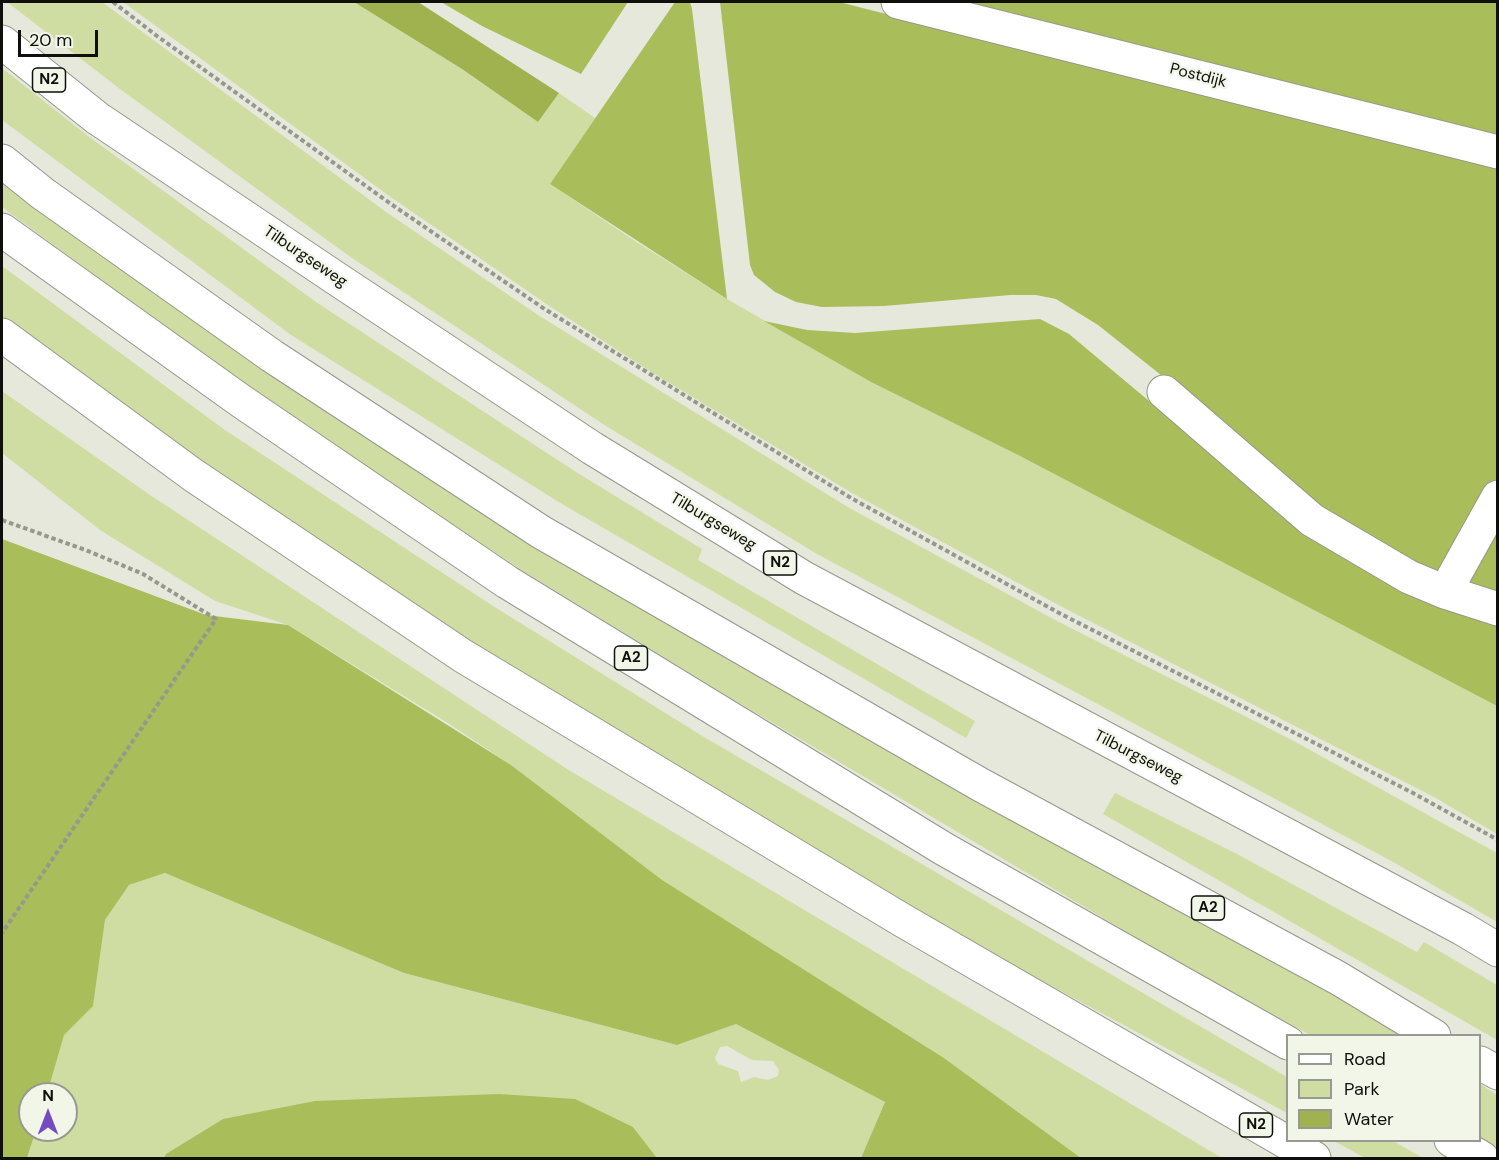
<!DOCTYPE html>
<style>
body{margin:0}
#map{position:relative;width:1499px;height:1160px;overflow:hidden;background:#e5e8db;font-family:"DM Sans",sans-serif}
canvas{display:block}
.frame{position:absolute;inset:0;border:3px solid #0f100c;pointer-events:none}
.legend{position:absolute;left:1286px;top:1034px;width:195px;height:108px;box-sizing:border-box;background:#f2f6e9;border:2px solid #979a91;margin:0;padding:8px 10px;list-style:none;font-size:18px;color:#0f100c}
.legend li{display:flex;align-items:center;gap:12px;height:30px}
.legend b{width:30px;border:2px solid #979a91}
.north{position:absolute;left:18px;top:1082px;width:60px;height:60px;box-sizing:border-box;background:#f2f6e9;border:2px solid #979a91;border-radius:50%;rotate:0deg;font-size:16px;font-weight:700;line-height:24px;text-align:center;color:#0f100c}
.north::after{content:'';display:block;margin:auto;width:21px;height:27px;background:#754bc4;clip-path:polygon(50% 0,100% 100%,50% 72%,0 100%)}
.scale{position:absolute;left:18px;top:30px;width:80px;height:27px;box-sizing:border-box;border:3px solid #0f100c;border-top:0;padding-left:8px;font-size:18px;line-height:21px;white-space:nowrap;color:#0f100c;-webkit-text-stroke:4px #f2f6e9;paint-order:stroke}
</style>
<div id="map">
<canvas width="1499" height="1160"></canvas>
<div class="frame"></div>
<ul class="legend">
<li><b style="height:8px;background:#fff"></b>Road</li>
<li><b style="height:16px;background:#cfdda3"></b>Park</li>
<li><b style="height:16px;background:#9fb24f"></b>Water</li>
</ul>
<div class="north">N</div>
<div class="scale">20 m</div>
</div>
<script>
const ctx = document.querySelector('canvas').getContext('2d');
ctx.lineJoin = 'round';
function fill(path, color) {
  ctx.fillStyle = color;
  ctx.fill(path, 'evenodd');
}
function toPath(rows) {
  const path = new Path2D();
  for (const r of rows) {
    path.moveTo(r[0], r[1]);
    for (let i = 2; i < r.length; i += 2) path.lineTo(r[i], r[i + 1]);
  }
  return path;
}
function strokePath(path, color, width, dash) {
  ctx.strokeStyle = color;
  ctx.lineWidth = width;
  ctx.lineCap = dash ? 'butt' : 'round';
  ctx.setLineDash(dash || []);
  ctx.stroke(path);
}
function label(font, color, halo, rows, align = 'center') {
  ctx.font = font + ' "DM Sans",sans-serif';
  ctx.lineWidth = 4.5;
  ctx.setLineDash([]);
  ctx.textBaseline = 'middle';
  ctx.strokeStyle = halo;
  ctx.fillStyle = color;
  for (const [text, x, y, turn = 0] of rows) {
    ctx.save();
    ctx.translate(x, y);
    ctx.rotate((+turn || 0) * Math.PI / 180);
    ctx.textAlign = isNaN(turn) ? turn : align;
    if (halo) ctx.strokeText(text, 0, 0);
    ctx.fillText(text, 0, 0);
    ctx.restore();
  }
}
fill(toPath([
 [7,2,102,2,386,212,538,315,846,506,1057,621,1290,739,1497,853,1497,922,1395,863,817,554,606,426,349,256,120,89],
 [123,2,354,2,462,69,538,122,559,93,595,118,550,184,632,239,727,299,871,382,1020,456,1497,706,1497,834,1434,797,1064,608,852,493,648,370,548,305,392,198],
 [2,68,88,136,316,302,576,472,702,549,698,560,975,721,966,738,562,504,291,335,2,120],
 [2,180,264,371,534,546,748,671,1330,993,1400,1035,1310,1035,1181,964,729,697,520,569,252,391,2,207],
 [2,266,225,430,493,606,704,737,1287,1077,1287,1113,910,910,470,643,200,465,2,317],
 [2,391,150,495,567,769,1222,1158,1081,1158,944,1058,661,880,511,765,448,723,288,625,215,601,100,530,2,453],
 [1115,793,1237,854,1417,952,1424,942,1497,985,1497,1040,1103,814],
 [165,873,404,973,677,1045,736,1024,885,1102,861,1158,657,1158,633,1127,223,1119,167,1154,164,1158,27,1158,36,1130,66,1130,66,1094,47,1094,64,1034,93,1005,105,920,129,885],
 [727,1046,752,1060,773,1061,779,1070,778,1076,768,1080,754,1077,741,1082,738,1071,718,1064,715,1058,720,1047],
 [1480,1084,1497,1095,1497,1149,1480,1138],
 [1334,1141,1393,1141,1423,1158,1365,1158]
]), '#cfdda3');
fill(toPath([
 [441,2,628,2,581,74,482,26],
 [675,2,690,2,692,9,727,299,550,184],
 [720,2,839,2,1023,49,1497,162,1497,481,1439,576,1309,508,1166,379,1098,325,1056,299,1036,295,1010,295,884,306,822,307,796,302,775,292,754,275,750,265],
 [959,2,1497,2,1497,141],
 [1040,319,1069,334,1198,442,1497,614,1497,706,1020,456,871,382,764,321,807,330,855,333],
 [1497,510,1497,601,1459,582],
 [2,539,206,615,288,625,511,765,662,880,944,1058,1081,1158,861,1158,885,1102,736,1024,677,1045,404,973,165,873,129,885,105,920,93,1006,64,1035,47,1094,30,1094,30,1130,36,1130,27,1158,2,1158],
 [499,1094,575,1099,633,1127,657,1158,164,1158,166,1154,223,1119,315,1101]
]), '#a9bd5a');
fill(toPath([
 [354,2,418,2,559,93,538,122,462,69]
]), '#9fb24f');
const minor = toPath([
 [898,2,1498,152],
 [1164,392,1312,520,1409,577,1445,592],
 [1498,497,1445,592,1498,609]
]);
const highway = toPath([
 [2,42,97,118,334,277,592,448,804,578,1463,929,1498,950],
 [2,161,42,193,272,356,541,532,981,785,1338,978,1434,1036],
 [2,230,241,401,507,582,944,849,1288,1043],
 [2,335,193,475,463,656,902,920,1314,1158],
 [1480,1063,1498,1073],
 [1451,1140,1482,1158]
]);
strokePath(minor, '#95988c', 35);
strokePath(highway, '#95988c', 35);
strokePath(toPath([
 [113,2,157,36,391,204,543,308,851,498,1061,614,1413,793,1498,840],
 [2,520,88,551,143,574,216,619,2,933]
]), '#96988e', 4, [4.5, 3]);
strokePath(minor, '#fff', 33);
strokePath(highway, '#fff', 33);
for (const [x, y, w] of [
 [49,80,33],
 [780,563,33],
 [631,658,33],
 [1208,908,33],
 [1256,1125,33]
]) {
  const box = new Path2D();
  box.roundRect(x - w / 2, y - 12, w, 24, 4.5);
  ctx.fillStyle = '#f2f6e9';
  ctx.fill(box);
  strokePath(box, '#0f100c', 1.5);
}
label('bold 15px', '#0f100c', null, [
 ["N2",49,80],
 ["N2",780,563],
 ["A2",631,658],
 ["A2",1208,908],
 ["N2",1256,1125]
]);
label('16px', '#0f100c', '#f2f6e9', [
 ["Postdijk",1198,76,14],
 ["Tilburgseweg",305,257,34],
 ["Tilburgseweg",713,522,31],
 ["Tilburgseweg",1138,757,27]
]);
</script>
